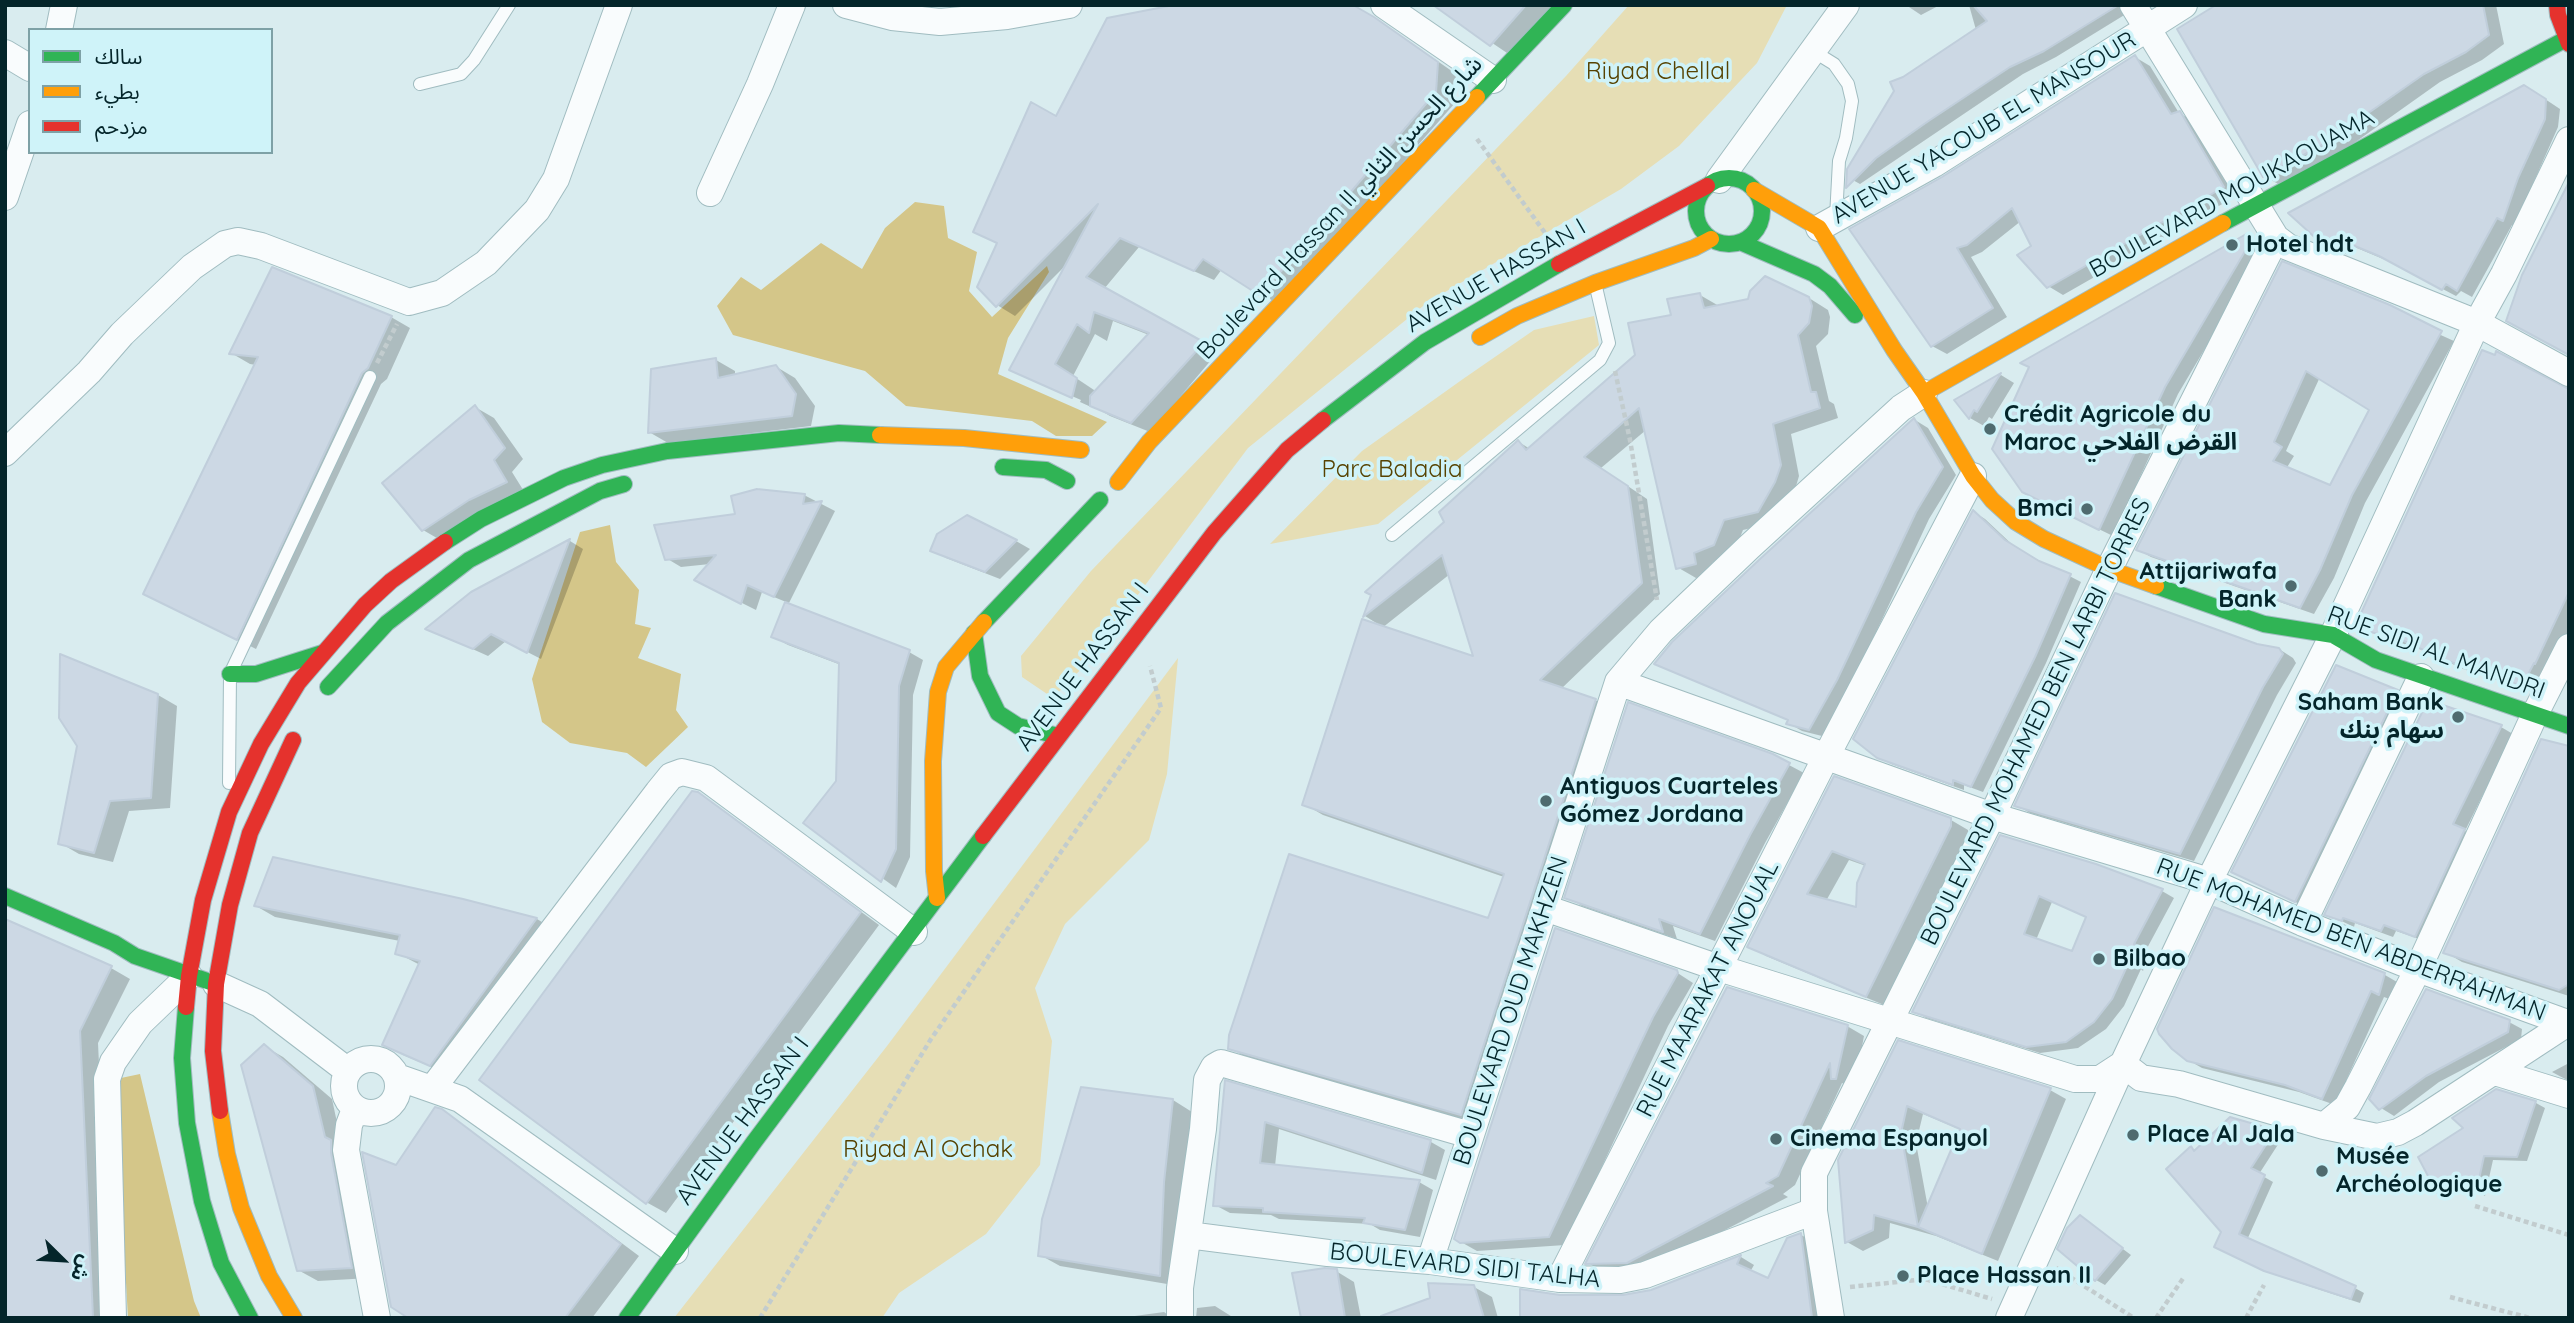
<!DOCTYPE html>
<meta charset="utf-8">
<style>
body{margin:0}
#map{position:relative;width:2574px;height:1323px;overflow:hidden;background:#d9ecef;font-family:Quicksand,"Noto Sans Arabic",sans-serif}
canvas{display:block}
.frame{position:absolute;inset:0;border:7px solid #04252a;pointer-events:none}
.legend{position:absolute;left:28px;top:28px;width:245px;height:126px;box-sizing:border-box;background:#cff3f9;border:2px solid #7ea1a6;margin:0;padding:9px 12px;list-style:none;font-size:21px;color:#04252a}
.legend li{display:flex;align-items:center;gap:14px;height:35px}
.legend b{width:35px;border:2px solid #7ea1a6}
.north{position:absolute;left:28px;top:1225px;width:70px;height:70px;-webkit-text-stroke:5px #cff3f9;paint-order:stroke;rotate:114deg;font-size:19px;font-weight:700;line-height:28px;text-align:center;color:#04252a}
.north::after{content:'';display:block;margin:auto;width:24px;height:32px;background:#04252a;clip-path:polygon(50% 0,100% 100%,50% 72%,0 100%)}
</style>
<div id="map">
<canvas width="2574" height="1323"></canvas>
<div class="frame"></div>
<ul class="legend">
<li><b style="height:9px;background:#30b455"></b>سالك</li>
<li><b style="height:9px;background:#ff9f0a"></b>بطيء</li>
<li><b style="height:9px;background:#e5322d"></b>مزدحم</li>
</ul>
<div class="north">ش</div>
</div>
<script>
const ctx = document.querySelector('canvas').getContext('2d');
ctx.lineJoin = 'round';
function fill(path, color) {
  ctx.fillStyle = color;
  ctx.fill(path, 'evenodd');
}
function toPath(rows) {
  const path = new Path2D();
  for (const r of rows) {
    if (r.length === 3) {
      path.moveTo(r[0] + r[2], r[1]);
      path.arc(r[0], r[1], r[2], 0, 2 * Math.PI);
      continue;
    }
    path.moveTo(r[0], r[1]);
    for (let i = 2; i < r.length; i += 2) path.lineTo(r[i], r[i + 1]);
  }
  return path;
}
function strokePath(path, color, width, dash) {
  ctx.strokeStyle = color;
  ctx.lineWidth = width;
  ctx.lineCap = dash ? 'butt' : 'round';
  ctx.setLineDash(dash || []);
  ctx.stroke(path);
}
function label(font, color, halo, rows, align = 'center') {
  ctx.font = font + ' Quicksand,"Noto Sans Arabic",sans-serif';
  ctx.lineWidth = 7;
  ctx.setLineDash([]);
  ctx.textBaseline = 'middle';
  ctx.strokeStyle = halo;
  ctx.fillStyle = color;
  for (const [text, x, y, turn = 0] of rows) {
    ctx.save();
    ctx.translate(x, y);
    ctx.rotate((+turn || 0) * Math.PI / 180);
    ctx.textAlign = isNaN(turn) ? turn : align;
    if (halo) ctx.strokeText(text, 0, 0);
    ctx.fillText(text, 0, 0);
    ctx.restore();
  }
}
fill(toPath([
 [1629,5,1787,5,1757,63,1679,146,1621,189,1428,302,1248,448,1086,664,1053,698,1022,677,1021,656,1091,571,1566,76],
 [1594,316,1599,345,1378,524,1270,544,1362,451,1463,379,1534,330],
 [1178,658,1167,774,1149,840,1065,924,1035,988,1052,1041,1040,1165,986,1234,899,1293,882,1318,674,1318,887,1046]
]), '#e6deb5');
fill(toPath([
 [915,202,944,206,948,238,977,252,969,291,992,317,1047,266,1049,272,1008,338,998,374,1107,422,1092,436,1056,436,1032,421,906,406,865,371,733,335,717,306,741,277,761,290,821,243,862,269,885,228],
 [610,525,616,562,639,590,635,624,651,628,638,658,681,674,676,710,688,727,646,767,627,753,570,743,542,722,532,679,580,532],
 [140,1074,194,1301,201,1318,128,1318,117,1125,121,1078]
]), '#d4c689');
fill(toPath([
 [1350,5,1393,30,1456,74,1455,103,1278,304,1222,269,1214,280,1139,247,1104,289,1218,352,1150,432,1110,416,1091,405,1091,407,1080,402,1081,400,1028,377,1028,379,1011,369,1066,265,1015,316,997,305,998,244,975,232,1056,118],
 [1113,321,1149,335,1097,392,1073,376,1095,334,1107,341],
 [1436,5,1555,5,1510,55],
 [1906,5,1940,5,1921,15],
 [1969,5,2120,5,2126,14,2056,57,2023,74,1860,184,1849,178,1904,78,1976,30],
 [2220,5,2496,5,2504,44,2482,60,2440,82,2340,153,2280,185,2264,176],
 [2135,57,2150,66,2179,113,2195,122,2238,195,2063,295,2048,286,2021,221,1982,252,1971,257,2007,317,1947,354,1932,346,1943,179],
 [2539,95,2560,109,2558,127,2532,186,2517,228,2512,225,2472,297,2461,291,2456,296,2395,264,2352,246,2348,255,2322,242],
 [2248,235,2261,243,2264,249,2178,394,2113,536,2037,499],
 [2283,264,2454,341,2365,503,2334,578,2314,614,2151,557,2138,550],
 [2320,377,2371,409,2330,488,2286,469,2294,456,2286,451],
 [1700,295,1719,306,1809,298,1828,310,1830,317,1828,334,1816,346,1829,401,1834,404,1838,418,1791,434,1799,476,1794,493,1777,522,1743,530,1733,555,1712,563,1714,574,1696,578,1677,567,1646,430,1601,468,1647,499,1660,594,1561,689,1595,700,1614,711,1480,1124,1249,1059,1230,1048,1489,921,1504,877,1323,815,1304,804,1381,626,1365,616,1373,594,1446,522,1519,442,1530,449,1637,356,1673,316],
 [1450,574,1476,659,1382,628],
 [391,317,410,328,387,379,381,384,256,649,145,593,256,365,250,364,231,353],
 [716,360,735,371,735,375,775,366,795,378,815,406,811,426,668,443,649,432],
 [2001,375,2014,383,1992,419,1989,417,1984,426,1970,418,1957,400],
 [2569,392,2569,637,2539,694,2463,669,2423,650,2386,640,2358,623],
 [475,407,494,418,523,459,512,472,525,493,442,541,423,530],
 [1915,420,1928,428,1956,475,1929,519,1850,688,1822,736,1802,731,1788,723,1789,721,1657,663],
 [804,495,835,511,788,605,909,652,923,660,913,695,910,857,896,888,806,823,838,782,841,665,788,645,773,637,786,602,762,592,756,610,710,587,710,564,681,567,666,558,737,515],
 [1974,512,1985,519,2017,549,2081,582,2046,663,1983,792,1964,785,1964,790,1891,764,1878,757],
 [967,517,1016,541,1030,549,1000,579,946,558,932,550],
 [570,541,583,549,541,659,506,641,488,656,428,629,472,594],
 [2257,645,2279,649,2293,658,2296,663,2277,695,2194,861,2030,813,2016,805],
 [2397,691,2407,697,2306,907,2243,877],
 [158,695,177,706,170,808,129,811,113,862,79,854,60,843],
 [2428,702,2501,727,2513,734,2465,831,2476,837,2428,942,2396,931,2393,937,2355,923,2354,927,2327,914],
 [2569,748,2569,996,2462,962,2445,952],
 [1772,756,1804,773,1765,843,1715,941,1673,926,1677,939,1582,906,1567,897],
 [1835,778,1951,820,1968,830,1968,836,1884,1005,1766,956,1749,946],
 [1849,860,1866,866,1857,909,1826,901],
 [697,794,718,806,879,925,666,1213,646,1202],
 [2001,837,2096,865,2162,891,2174,898,2145,952,2149,954,2143,971,2141,969,2124,1006,2106,1029,2078,1048,2040,1053,1926,1018,1914,1011],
 [2052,902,2088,918,2073,953,2036,940],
 [274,859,537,919,555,930,450,1075,403,1055,384,1044,420,965,397,953,400,941,275,917,256,906],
 [2215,909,2385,975,2397,982,2392,1000,2384,997,2335,1105,2299,1092,2202,1068,2188,1060],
 [5,918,12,924,111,968,130,979,98,1043,111,1318,5,1318],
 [1676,972,1693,983,1668,1026,1565,1245,1477,1251,1461,1242],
 [2509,1022,2522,1029,2521,1039,2439,1082,2394,1116,2381,1108,2371,1099],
 [1847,1026,1864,1036,1854,1088,1842,1083,1795,1185,1783,1194,1788,1197,1645,1272,1605,1273,1588,1263],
 [1899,1042,2050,1090,2066,1099,1998,1261,1936,1236,1890,1223,1889,1238,1863,1251,1847,1242],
 [1923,1114,1961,1130,1928,1208,1916,1143],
 [264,1046,283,1057,332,1099,370,1278,318,1281,298,1270],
 [2569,1063,2569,1081,2552,1072],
 [1226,1083,1431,1142,1445,1150,1436,1180,1279,1129,1275,1166,1419,1182,1433,1190,1420,1237,1380,1230,1370,1224,1279,1219,1271,1215,1230,1213,1215,1205],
 [2496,1091,2536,1103,2545,1108,2527,1161,2493,1160,2485,1196,2466,1184,2448,1197,2439,1192,2466,1128],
 [1173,1100,1192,1112,1179,1286,1060,1266,1040,1255],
 [441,1111,461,1123,639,1256,592,1318,411,1318,397,1168],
 [2260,1128,2279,1143,2259,1174,2273,1182,2247,1240,2355,1288,2364,1293,2360,1303,2275,1275,2225,1251,2223,1232,2191,1149,2196,1152],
 [2080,1217,2131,1255,2105,1285,2096,1280],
 [1801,1235,1815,1242,1823,1318,1521,1318,1560,1297,1623,1297,1651,1291,1741,1257,1754,1265,1750,1272,1768,1281,1789,1239],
 [1336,1271,1354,1282,1361,1318,1303,1318],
 [1474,1287,1492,1297,1498,1318,1381,1318,1431,1299],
 [1215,1306,1234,1318,1196,1318,1197,1308],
 [1164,1312,1173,1318,1120,1318]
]), '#0003');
const building = toPath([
 [1174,5,1353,5,1374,17,1438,62,1436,92,1309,241,1259,295,1203,259,1194,271,1120,238,1086,277,1200,340,1198,344,1201,346,1131,423,1090,406,1090,396,1149,333,1094,312,1089,333,1077,324,1055,364,1077,378,1072,398,1009,370,1098,204,996,307,977,287,997,243,973,232,1031,102,1056,116,1107,18,1174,5],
 [1433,5,1526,5,1490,46,1433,5],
 [1973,5,2117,6,2044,51,2010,67,1927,122,1876,158,1846,188,1847,169,1894,91,1890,82,1903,77,1987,21,1973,5],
 [2216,5,2483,5,2489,35,2466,52,2424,74,2324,144,2263,177,2177,29,2216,5],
 [2135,55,2171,114,2180,111,2224,187,2047,288,2017,255,2031,246,2012,208,1967,245,1957,248,1993,308,1931,347,1849,229,1942,177,2135,55],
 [2524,85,2546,99,2545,119,2518,178,2503,221,2497,218,2457,291,2446,284,2442,290,2379,256,2338,239,2334,248,2321,243,2288,213,2524,85],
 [2569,182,2569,355,2506,321,2522,275,2569,182],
 [2248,233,2251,241,2165,387,2099,530,2022,492,1992,449,2029,367,2020,363,2248,233],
 [2282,261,2390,305,2442,331,2352,495,2320,570,2300,608,2136,550,2282,261],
 [2306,371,2369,410,2330,485,2273,461,2282,447,2274,442,2306,371],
 [272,267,392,316,368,368,362,373,237,640,143,594,258,357,229,354,272,267],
 [1765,276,1809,297,1812,306,1809,323,1798,335,1811,392,1816,392,1820,408,1773,424,1781,465,1775,482,1758,512,1724,520,1714,545,1694,553,1696,564,1676,569,1639,408,1584,457,1628,486,1642,583,1540,680,1596,699,1461,1115,1228,1049,1229,1035,1289,854,1488,918,1504,874,1302,805,1362,619,1473,656,1442,555,1363,617,1371,595,1365,592,1444,522,1439,512,1515,443,1518,440,1526,450,1635,355,1628,323,1671,315,1667,299,1700,293,1704,308,1748,299,1750,291,1765,276],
 [2482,350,2495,355,2496,351,2569,389,2569,592,2535,664,2534,663,2522,686,2445,660,2404,641,2367,631,2356,624,2482,350],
 [716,358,718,378,776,365,796,394,792,416,648,433,651,369,716,358],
 [2001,373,1977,412,1974,410,1969,419,1954,400,2001,373],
 [475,405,505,448,494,460,507,482,469,500,422,531,382,483,475,405],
 [1914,418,1943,467,1916,512,1837,680,1809,730,1786,724,1788,720,1654,664,1672,642,1760,559,1914,418],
 [757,489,805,494,803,504,822,501,774,597,747,585,741,604,694,580,716,555,665,560,654,525,735,514,731,496,757,489],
 [1973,510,2005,540,2039,561,2071,574,2035,657,1971,787,1953,780,1953,785,1877,758,1853,739,1973,510],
 [967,515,1017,540,985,572,930,551,937,534,967,515],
 [570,539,527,653,491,634,473,649,425,629,471,592,570,539],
 [2115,593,2257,644,2279,648,2283,654,2263,687,2180,854,2014,806,2115,593],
 [785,602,910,650,899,686,896,849,881,882,803,823,836,781,839,663,771,637,785,602],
 [60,654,158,694,151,798,110,801,94,853,58,844,77,746,59,718,60,654],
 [2336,665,2398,690,2295,902,2231,872,2336,665],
 [2428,700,2502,725,2453,824,2465,829,2415,937,2384,925,2381,931,2343,918,2342,921,2324,915,2428,700],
 [1628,702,1773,754,1790,763,1750,835,1700,934,1659,919,1663,932,1564,898,1628,702],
 [2541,739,2569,746,2569,984,2559,990,2443,953,2541,739],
 [1834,776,1951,818,1951,826,1866,997,1747,947,1834,776],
 [1832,851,1865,864,1857,883,1856,907,1807,894,1832,851],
 [692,791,698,792,861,912,646,1204,479,1080,692,791],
 [2000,835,2096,864,2163,889,2134,944,2138,946,2131,965,2128,964,2112,999,2094,1022,2066,1042,2026,1047,1912,1012,2000,835],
 [2039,896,2086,917,2072,951,2024,934,2039,896],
 [273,857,463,899,537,918,430,1066,382,1045,420,961,395,954,400,935,254,906,273,857],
 [2214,907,2385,973,2379,995,2371,991,2322,1099,2285,1085,2187,1061,2172,1049,2159,1034,2157,1029,2214,907],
 [5,919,112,966,80,1031,93,1318,5,1318,5,919],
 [1555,928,1677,970,1678,973,1653,1017,1549,1237,1460,1243,1454,1239,1555,928],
 [1727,987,1848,1025,1836,1079,1831,1079,1830,1063,1778,1176,1766,1183,1773,1186,1627,1263,1585,1264,1727,987],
 [2426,989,2510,1020,2508,1032,2426,1076,2379,1110,2369,1099,2426,989],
 [1898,1040,2051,1088,1982,1254,1918,1227,1874,1215,1873,1230,1845,1243,1838,1160,1898,1040],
 [1907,1106,1960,1129,1918,1227,1901,1133,1907,1106],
 [264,1044,313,1086,325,1137,331,1140,331,1153,352,1268,297,1271,241,1065,264,1044],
 [1225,1080,1431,1140,1422,1173,1265,1122,1260,1163,1420,1180,1405,1230,1363,1223,1365,1218,1263,1212,1263,1208,1213,1206,1225,1080],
 [1081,1087,1173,1099,1164,1182,1160,1276,1038,1256,1042,1219,1081,1087],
 [2496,1089,2536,1101,2517,1157,2484,1156,2476,1193,2456,1180,2437,1193,2418,1157,2463,1128,2452,1118,2496,1089],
 [435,1107,442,1109,621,1244,565,1318,408,1318,391,1307,362,1152,396,1165,435,1107],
 [2230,1117,2261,1126,2271,1137,2251,1168,2265,1175,2239,1234,2356,1286,2351,1299,2264,1271,2214,1247,2221,1232,2166,1169,2191,1146,2194,1151,2230,1117],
 [2080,1215,2123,1248,2095,1281,2057,1249,2067,1228,2080,1215],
 [1801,1233,1812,1318,1520,1318,1520,1289,1560,1295,1623,1295,1651,1290,1741,1255,1737,1264,1768,1278,1787,1238,1801,1233],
 [1325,1268,1337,1269,1345,1318,1301,1318,1292,1273,1325,1268],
 [1428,1283,1474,1285,1484,1318,1382,1318,1381,1316,1430,1298,1428,1283]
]);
fill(building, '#ccd8e4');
strokePath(building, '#c0cedb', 2);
const lane = toPath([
 [1813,51,1834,64,1848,84,1852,101,1846,138,1839,161,1836,217],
 [420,84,461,74,474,60,509,5],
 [1392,535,1600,360,1609,343,1596,287],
 [229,783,230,674,370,377]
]);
const street = toPath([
 [846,5,892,17,940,22,1007,16,1069,5],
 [1384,5,1493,80],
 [2133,5,2276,238,2288,247,2477,323,2569,373],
 [59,30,64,5],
 [5,53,30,68],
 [1719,180,1846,5],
 [710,193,760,84,792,5],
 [5,197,30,124],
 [1819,228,1934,164,2184,5],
 [5,453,89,372,122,334,192,267,225,244,238,241,261,246,409,302,442,293,486,263,537,210,556,179,619,5],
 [1618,682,1992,816,2209,881,2303,923,2418,969,2567,1023],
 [1545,908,1719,968,2075,1079,2100,1079,2123,1064,2141,1078,2179,1084,2324,1126,2377,1137,2398,1132,2415,1123,2569,1022],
 [2303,923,2421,677],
 [216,984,260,1004,348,1071],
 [371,1086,27],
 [2495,1072,2569,1095],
 [397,1077,460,1099,675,1251],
 [432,1089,658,792,671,776,682,772,706,778,914,932],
 [355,1109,349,1125,346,1150,377,1318],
 [2324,1126,2347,1107,2358,1087,2418,969,2535,714,2569,647],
 [1188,1235,1328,1253,1430,1261,1560,1279,1620,1280,1645,1275,1814,1211],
 [1430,1261,1618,682,1661,631,1749,547,1901,408,1924,393],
 [1560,1279,1827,755,1973,476],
 [113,1318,107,1079,113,1062,140,1023,189,976],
 [1180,1318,1180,1288,1203,1129,1207,1080,1214,1067,1221,1063,1470,1135],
 [1831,1318,1814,1211,1814,1173,1992,816,2109,569,2276,238],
 [2009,1318,2123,1064,2209,881,2333,635,2477,323,2504,274,2569,140]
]);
const fast = toPath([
 [1477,97,1564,5],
 [1729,211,33],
 [2223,223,2566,39],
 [1740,242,1814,274,1830,286,1855,315],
 [1323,420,1425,342,1559,264],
 [1003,467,1046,470,1067,481],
 [445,542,481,519,564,478,602,465,667,451,839,433,880,435],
 [2156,586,2264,624,2333,635,2376,660,2569,726],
 [984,622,1100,500],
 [974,633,980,676,998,713,1018,726,1058,736],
 [230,674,256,674,322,653],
 [328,687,387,623,469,560,600,491,624,484],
 [5,896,114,943,135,956,216,984],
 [186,1007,182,1058,187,1123,202,1201,221,1263,250,1318],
 [627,1318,754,1142,983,836]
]);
const slow = toPath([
 [1754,190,1819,228,1894,350,1924,393,1973,476,1992,500,2016,522,2044,539,2109,569,2156,586],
 [1480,337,1517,316,1595,283,1694,248,1711,239],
 [1924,393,2223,223],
 [880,435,964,438,1081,450],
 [1118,482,1149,442,1477,97],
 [937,898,934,871,933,761,938,692,946,667,984,622],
 [220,1111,227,1154,241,1208,269,1276,294,1318]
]);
const jam = toPath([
 [2557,5,2558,15,2569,44],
 [1559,264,1707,186],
 [983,836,1214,533,1287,450,1323,420],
 [186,1007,189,976,203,900,229,812,261,744,298,683,365,605,391,581,445,542],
 [220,1111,213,1051,216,984,230,905,250,833,293,740]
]);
strokePath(lane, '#a0bcc0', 14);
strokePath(street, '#a0bcc0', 28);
strokePath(fast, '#a0bcc0', 18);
strokePath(slow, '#a0bcc0', 18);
strokePath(jam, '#a0bcc0', 18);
strokePath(toPath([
 [1477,139,1548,237],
 [377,363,397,324],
 [1615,371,1630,440,1657,600],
 [2475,1206,2569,1235],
 [2056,1268,2134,1318],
 [1850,1287,1925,1279,1992,1299],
 [2450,1297,2530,1318],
 [760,1318,931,1039,1161,708,1150,666],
 [2156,1318,2184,1277],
 [2246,1318,2264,1285]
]), '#c2ccce', 4.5, [5, 3.5]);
strokePath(lane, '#f9fcfd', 12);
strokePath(street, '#f9fcfd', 26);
strokePath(fast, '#30b455', 16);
strokePath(slow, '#ff9f0a', 16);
strokePath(jam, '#e5322d', 16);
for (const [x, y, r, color] of [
 [2232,245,7,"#4f6b6f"],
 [1990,429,7,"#4f6b6f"],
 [2087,509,7,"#4f6b6f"],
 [2291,586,7,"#4f6b6f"],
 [2458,717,7,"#4f6b6f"],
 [1546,801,7,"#4f6b6f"],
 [2099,959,7,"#4f6b6f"],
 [2133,1135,7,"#4f6b6f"],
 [1776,1139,7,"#4f6b6f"],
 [2322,1171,7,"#4f6b6f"],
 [1903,1276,7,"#4f6b6f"]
]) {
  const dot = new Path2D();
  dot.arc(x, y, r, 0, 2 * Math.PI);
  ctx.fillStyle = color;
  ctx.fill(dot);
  strokePath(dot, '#cff3f9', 2.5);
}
label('24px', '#574302', '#cff3f9', [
 ["Riyad Chellal",1658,72],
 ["Parc Baladia",1392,470],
 ["Riyad Al Ochak",928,1150]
]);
label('24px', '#04252a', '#cff3f9', [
 ["AVENUE YACOUB EL MANSOUR",1984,128,-31],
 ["BOULEVARD MOUKAOUAMA",2232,194,-29],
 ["Boulevard Hassan II شارع الحسن الثاني",1340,208,-47],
 ["AVENUE HASSAN I",1496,276,-30],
 ["RUE SIDI AL MANDRI",2436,653,20],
 ["AVENUE HASSAN I",1083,667,-53],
 ["BOULEVARD MOHAMED BEN LARBI TORRES",2036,722,-64],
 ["RUE MOHAMED BEN ABDERRAHMAN",2351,940,21],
 ["RUE MAARAKAT ANOUAL",1708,989,-63],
 ["BOULEVARD OUD MAKHZEN",1511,1011,-72],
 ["AVENUE HASSAN I",743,1121,-53],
 ["BOULEVARD SIDI TALHA",1465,1266,6]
]);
label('bold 24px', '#04252a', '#cff3f9', [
 ["Hotel hdt",2246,245],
 ["Crédit Agricole du",2004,415],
 ["Maroc القرض الفلاحي",2004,443],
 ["Bmci",2073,509,"right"],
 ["Attijariwafa",2277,572,"right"],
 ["Bank",2277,600,"right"],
 ["Saham Bank",2444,703,"right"],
 ["سهام بنك",2444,731,"right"],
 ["Antiguos Cuarteles",1560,787],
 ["Gómez Jordana",1560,815],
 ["Bilbao",2113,959],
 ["Place Al Jala",2147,1135],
 ["Cinema Espanyol",1790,1139],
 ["Musée",2336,1157],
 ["Archéologique",2336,1185],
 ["Place Hassan II",1917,1276]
], 'left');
</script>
